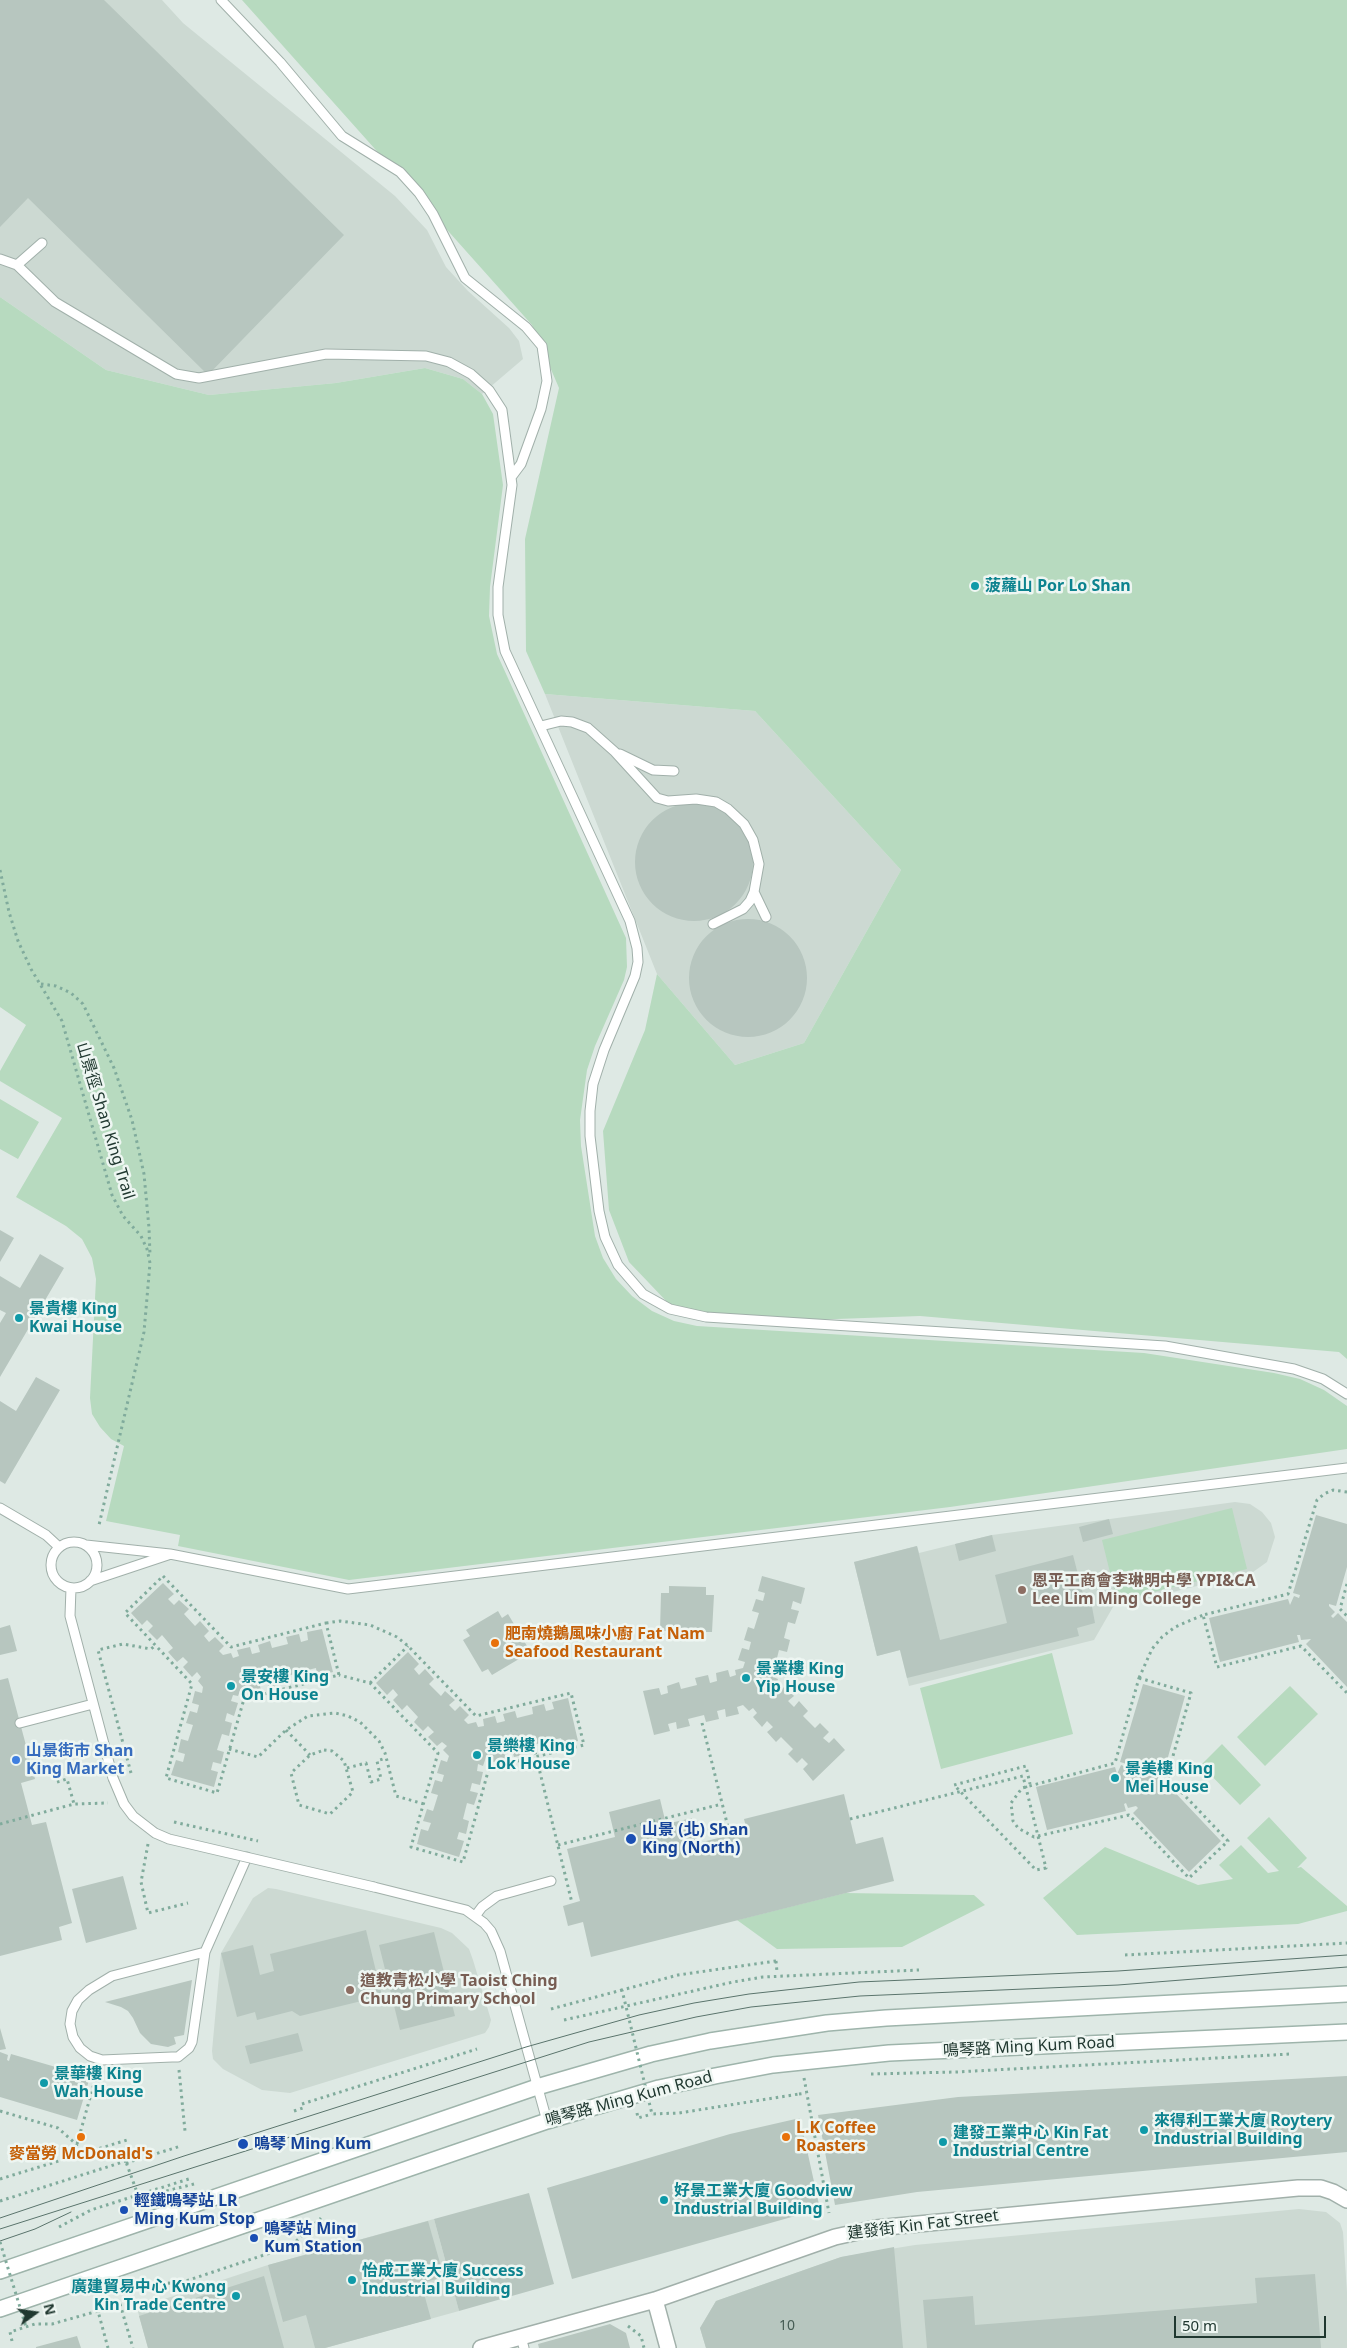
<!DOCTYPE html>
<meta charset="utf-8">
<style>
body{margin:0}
#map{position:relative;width:1347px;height:2348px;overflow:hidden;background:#dee9e4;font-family:"Noto Sans",sans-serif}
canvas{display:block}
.north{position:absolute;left:10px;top:2288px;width:50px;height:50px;-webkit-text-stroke:4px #eef6f2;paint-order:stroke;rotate:76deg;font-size:14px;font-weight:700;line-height:20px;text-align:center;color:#203830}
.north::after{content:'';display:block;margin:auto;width:18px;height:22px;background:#203830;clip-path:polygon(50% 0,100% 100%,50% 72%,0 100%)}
.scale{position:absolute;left:1174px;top:2316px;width:152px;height:22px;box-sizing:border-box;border:2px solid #203830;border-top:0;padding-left:6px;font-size:15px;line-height:18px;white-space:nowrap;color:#203830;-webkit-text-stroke:4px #eef6f2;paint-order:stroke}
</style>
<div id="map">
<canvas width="1347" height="2348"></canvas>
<div class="north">N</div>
<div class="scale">50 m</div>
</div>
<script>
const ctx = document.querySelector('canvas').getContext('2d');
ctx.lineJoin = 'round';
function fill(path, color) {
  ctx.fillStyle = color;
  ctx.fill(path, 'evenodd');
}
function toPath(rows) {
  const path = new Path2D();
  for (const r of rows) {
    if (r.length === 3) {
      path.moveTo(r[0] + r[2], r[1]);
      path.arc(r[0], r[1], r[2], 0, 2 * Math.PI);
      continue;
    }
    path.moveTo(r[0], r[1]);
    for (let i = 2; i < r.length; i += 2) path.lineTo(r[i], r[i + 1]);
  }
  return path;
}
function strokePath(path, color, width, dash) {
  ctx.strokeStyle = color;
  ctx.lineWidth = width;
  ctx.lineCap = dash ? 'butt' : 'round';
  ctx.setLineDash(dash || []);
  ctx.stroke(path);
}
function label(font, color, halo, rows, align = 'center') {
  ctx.font = font + ' "Noto Sans","Noto Sans TC",sans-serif';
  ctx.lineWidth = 5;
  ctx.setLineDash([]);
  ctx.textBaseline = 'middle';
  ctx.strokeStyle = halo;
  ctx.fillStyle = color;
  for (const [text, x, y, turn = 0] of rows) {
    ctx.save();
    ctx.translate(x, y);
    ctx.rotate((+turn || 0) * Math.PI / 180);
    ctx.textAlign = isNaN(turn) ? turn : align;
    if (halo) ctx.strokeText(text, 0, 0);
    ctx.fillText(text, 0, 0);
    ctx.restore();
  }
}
fill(toPath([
 [0,0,162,0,183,23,395,196,427,230,446,267,468,291,509,328,519,341,523,359,482,394,463,379,425,368,336,383,209,395,106,370,0,297],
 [545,694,755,711,901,870,804,1043,735,1065,657,974],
 [1235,1502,1250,1504,1262,1512,1271,1523,1275,1537,1267,1562,1253,1572,1113,1607,1094,1640,909,1686,900,1650,877,1656,854,1562,917,1546,919,1553,992,1535],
 [268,1888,276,1889,441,1928,452,1933,469,1949,473,1960,491,2020,489,2027,485,2033,290,2093,262,2090,223,2069,213,2059,212,2051,221,1953,253,1898],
 [1299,2209,1326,2212,1340,2223,1343,2232,1347,2292,1347,2348,706,2348,700,2328,716,2301,841,2257,915,2245],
 [434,2219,459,2311,325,2348,148,2348,137,2308,268,2265]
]), '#ccd9d2');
fill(toPath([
 [242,0,1347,0,1347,1359,1339,1352,920,1316,725,1323,669,1304,629,1262,609,1210,603,1131,645,1030,657,974,735,1065,804,1043,901,870,755,711,545,694,526,651,525,539,559,388,532,325],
 [0,297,106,370,209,395,336,383,425,368,463,379,482,394,493,414,503,485,490,587,489,616,497,654,626,938,627,967,624,980,595,1046,587,1070,580,1120,581,1146,595,1236,603,1258,616,1279,632,1296,652,1311,674,1321,697,1326,1144,1353,1274,1373,1300,1379,1324,1390,1347,1406,1347,1449,950,1507,349,1580,178,1546,180,1535,106,1521,124,1446,111,1439,100,1427,92,1414,90,1398,96,1279,92,1258,82,1239,66,1226,16,1197,62,1118,0,1081,0,1071,26,1025,0,1007],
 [0,1099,39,1122,18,1159,0,1149],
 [1232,1508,1247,1569,1117,1601,1102,1540],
 [1052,1653,1073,1734,941,1769,920,1688],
 [1290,1686,1318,1714,1265,1766,1237,1737],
 [1222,1744,1261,1785,1240,1805,1201,1765],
 [1269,1817,1307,1858,1297,1868,1301,1867,1347,1906,1347,1911,1298,1924,1077,1935,1043,1898,1105,1847,1198,1885,1233,1879,1219,1865,1241,1845,1268,1873,1279,1871,1247,1838],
 [845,1893,974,1895,985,1905,902,1947,777,1949,737,1920]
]), '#b7dabf');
fill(toPath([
 [0,0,104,0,344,235,208,375,28,198,0,227],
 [694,862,59],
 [748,978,59],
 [0,1230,14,1238,0,1262],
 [40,1254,64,1268,0,1377,0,1323,6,1313,0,1310,0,1276,20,1288],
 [36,1377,60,1390,5,1484,0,1481,0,1401,16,1411],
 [1316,1515,1347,1524,1347,1567,1336,1606,1329,1604,1329,1606,1335,1612,1331,1616,1333,1618,1338,1613,1347,1622,1347,1687,1306,1644,1311,1639,1301,1640,1300,1635,1297,1635,1299,1642,1220,1662,1209,1618,1288,1599,1290,1605,1294,1596,1299,1598,1300,1595,1293,1593],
 [1109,1519,1113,1534,1083,1542,1079,1527],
 [992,1535,996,1551,959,1561,955,1544],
 [917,1546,940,1640,1007,1623,995,1575,1073,1555,1084,1598,1090,1596,1095,1623,1077,1628,1079,1636,907,1678,900,1650,877,1656,854,1562],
 [762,1576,805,1588,801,1604,793,1601,791,1609,799,1611,795,1624,788,1622,784,1638,790,1640,787,1652,779,1650,777,1658,785,1660,781,1673,774,1671,773,1677,778,1679,775,1687,780,1691,785,1686,794,1696,788,1701,794,1707,799,1701,808,1711,803,1716,815,1728,820,1723,829,1732,823,1738,829,1743,834,1738,845,1750,813,1781,803,1769,808,1764,802,1758,797,1763,788,1754,793,1749,781,1737,776,1742,767,1732,773,1727,767,1721,762,1727,753,1717,757,1713,753,1708,749,1711,743,1705,737,1707,739,1714,726,1717,725,1709,717,1711,719,1719,706,1722,704,1715,688,1719,690,1726,677,1729,676,1722,668,1724,670,1731,654,1735,643,1691,659,1688,661,1695,668,1693,667,1686,679,1682,681,1689,697,1685,695,1678,708,1675,710,1683,717,1681,716,1673,728,1670,730,1677,736,1675,735,1670,743,1668,745,1662,738,1660,742,1648,749,1650,751,1642,744,1640,748,1627,754,1629,759,1613,752,1611,756,1599,763,1601,765,1593,758,1591],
 [163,1583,174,1594,168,1599,174,1605,179,1600,189,1609,184,1614,195,1626,200,1621,209,1631,204,1636,209,1642,215,1637,224,1646,219,1651,223,1655,231,1653,233,1658,239,1656,237,1650,250,1647,252,1654,260,1652,258,1645,270,1641,272,1648,288,1644,286,1637,299,1634,301,1642,308,1640,307,1632,322,1629,333,1672,317,1676,316,1668,308,1670,310,1678,297,1681,295,1674,279,1678,281,1685,269,1688,267,1681,259,1683,261,1690,248,1693,247,1686,241,1688,238,1696,233,1695,231,1701,238,1703,234,1716,227,1713,225,1721,232,1723,229,1736,222,1734,217,1750,224,1752,221,1764,213,1762,211,1770,218,1772,214,1787,171,1775,176,1760,183,1762,185,1754,178,1752,181,1739,188,1741,193,1725,186,1723,190,1711,197,1713,199,1705,192,1703,195,1691,202,1693,203,1687,198,1681,201,1677,197,1672,192,1677,183,1667,188,1662,183,1657,177,1662,168,1652,173,1648,162,1635,157,1640,148,1631,153,1626,147,1620,142,1625,131,1613],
 [669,1586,706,1587,706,1595,714,1595,712,1632,705,1632,704,1640,667,1638,668,1631,660,1631,661,1593,669,1593],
 [498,1611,502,1618,508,1614,527,1646,520,1650,524,1656,492,1675,488,1669,482,1672,463,1640,470,1636,466,1630],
 [10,1625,17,1651,0,1655,0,1628],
 [408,1652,419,1664,414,1669,419,1675,425,1669,434,1679,429,1684,441,1696,445,1691,455,1700,449,1705,455,1711,460,1706,469,1715,464,1720,468,1724,476,1722,478,1727,484,1726,483,1719,495,1716,497,1723,505,1721,503,1714,515,1711,517,1718,533,1714,532,1707,544,1704,546,1711,554,1709,552,1702,568,1698,578,1741,563,1745,561,1738,553,1740,555,1747,543,1750,541,1743,525,1747,527,1754,514,1757,512,1750,504,1752,506,1759,493,1762,492,1756,486,1757,483,1766,478,1764,477,1771,483,1772,480,1785,472,1783,470,1791,478,1793,474,1805,467,1803,463,1819,469,1821,466,1834,459,1832,457,1839,464,1841,459,1857,417,1844,421,1829,428,1831,431,1823,423,1821,427,1809,433,1811,438,1795,431,1793,435,1780,442,1782,444,1775,437,1773,441,1760,447,1762,449,1756,443,1750,447,1746,442,1742,437,1746,428,1737,434,1732,428,1726,423,1731,414,1722,418,1717,407,1705,402,1710,393,1700,398,1695,393,1689,387,1695,376,1683],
 [8,1678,35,1779,21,1783,26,1802,32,1825,46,1822,72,1923,59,1927,62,1940,0,1956,0,1680],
 [1143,1684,1185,1696,1163,1775,1156,1773,1156,1775,1162,1781,1158,1785,1160,1787,1165,1782,1221,1841,1189,1872,1133,1813,1138,1808,1136,1806,1128,1808,1126,1803,1124,1804,1126,1811,1047,1830,1036,1787,1115,1767,1117,1774,1121,1765,1126,1767,1127,1764,1120,1762],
 [844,1794,856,1844,883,1837,894,1881,591,1957,583,1922,568,1926,563,1906,580,1901,567,1849,615,1837,609,1812,660,1799,666,1824,692,1818,698,1843,747,1831,744,1819],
 [123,1876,137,1929,86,1943,72,1889],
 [366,1930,382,1996,300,2016,292,2011,257,2020,255,2012,237,2017,221,1953,253,1945,260,1975,274,1971,270,1954],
 [434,1932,455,2016,400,2030,379,1945],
 [192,1980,184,2035,174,2037,176,2044,168,2047,151,2044,140,2033,133,2018,128,2011,121,2007,105,2002],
 [0,2028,6,2049,0,2050],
 [298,2033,303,2051,250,2064,245,2046],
 [0,2052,8,2055,7,2060,9,2061,11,2054,90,2077,77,2120,0,2097],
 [1347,2076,1347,2152,917,2192,835,2205,818,2115,958,2097],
 [800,2118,820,2209,572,2279,547,2188,730,2134],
 [529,2193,554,2284,459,2311,434,2219],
 [428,2221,444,2277,421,2283,431,2319,325,2348,315,2348,306,2315,283,2322,268,2265],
 [894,2247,903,2348,706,2348,700,2328,716,2301,841,2257],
 [1315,2274,1321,2348,927,2348,923,2300,973,2296,975,2325,1257,2303,1255,2278],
 [264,2276,284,2348,148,2348,139,2316],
 [610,2324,626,2333,630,2348,539,2348,538,2344],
 [77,2336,81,2348,36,2348,36,2347]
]), '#b7c6bf');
const service = toPath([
 [221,0,280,62,342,136,400,172,419,193,433,214,465,278,526,327,542,346,547,381,541,409,521,464,512,476],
 [0,259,17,265,55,302,176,374,199,378,326,354,426,356,449,362,471,374,489,390,502,410,512,485,498,587,498,615,505,651,630,921,637,948,638,962,635,976,604,1050,593,1084,590,1111,590,1136,599,1211,605,1237,618,1265,643,1294,670,1309,706,1317,1165,1346,1294,1369,1323,1379,1347,1394],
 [17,265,42,243],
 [541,726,561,721,572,722,588,728,615,752,657,798,668,801,696,799,716,802,728,809,744,824,753,840,759,864,754,892,750,901,743,909,713,924],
 [620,754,653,770,674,771],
 [754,892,766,917],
 [0,1508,46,1535,59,1547],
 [74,1565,23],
 [86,1545,170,1554,348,1589,1347,1468],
 [90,1581,168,1555],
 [71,1588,70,1616,113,1778],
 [20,1723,93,1704],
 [374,1887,466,1910,484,1923,491,1931,500,1951,547,2121],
 [476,1915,482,1907,497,1896,551,1881],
 [205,1952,112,1976,89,1990,78,2000,72,2011,70,2024,73,2037,80,2048,90,2056,102,2060,172,2057,178,2057,189,2048,192,2042,205,1952,247,1857],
 [521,2337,524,2348]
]);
const minor = toPath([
 [655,2300,668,2348],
 [481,2348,655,2300,835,2237,876,2228,1298,2188,1321,2188,1333,2192,1347,2200]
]);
const secondary = toPath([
 [0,2271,537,2087,651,2054,710,2041,827,2023,886,2018,1347,1994],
 [0,2309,547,2121,659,2088,715,2076,773,2065,889,2053,1347,2032]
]);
strokePath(service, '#a1b0aa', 11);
strokePath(minor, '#a1b0aa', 18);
strokePath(secondary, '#9eb4ab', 18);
strokePath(toPath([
 [0,870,9,912,18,941,31,969,62,1021,112,1195,123,1216,141,1236,147,1249,150,1263,144,1332,99,1525],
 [41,984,56,986,71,993,83,1004,114,1068,132,1120,144,1174,149,1228,150,1255],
 [1347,1492,1333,1490,1324,1494,1317,1500,1288,1594,1203,1615,1217,1667,1301,1646,1347,1693],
 [163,1576,231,1647,326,1623,339,1675,244,1699,217,1793,166,1778,192,1684,125,1613,163,1576],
 [1347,1584,1340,1609,1347,1616],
 [326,1623,340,1621,370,1625,397,1637,408,1646,476,1716,571,1693,584,1745,489,1768,463,1862,411,1847,438,1753,370,1683,339,1675],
 [1139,1678,1191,1693,1167,1777,1228,1841,1189,1878,1129,1815,1034,1837,1018,1828,1013,1821,1011,1803,1022,1788,1115,1763,1139,1678],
 [1139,1678,1152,1649,1162,1637,1175,1627,1203,1615],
 [370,1683,408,1646],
 [702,1723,730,1835],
 [286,1730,310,1755],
 [229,1749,258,1757,286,1730,308,1716,335,1713,348,1716,360,1722,379,1741,385,1753,396,1796,424,1804],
 [324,1750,332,1751,344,1761,353,1792,330,1814,299,1805,291,1773,310,1755,324,1750],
 [347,1768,366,1763,371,1782,381,1779,377,1761,386,1758],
 [131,1773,98,1650,123,1644,151,1649,156,1645],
 [57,1782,67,1779,74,1804],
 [981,1813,954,1785,1026,1766,1030,1784],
 [174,1822,258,1841],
 [0,1824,74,1804,108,1803],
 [148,1844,141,1882,148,1913,188,1903],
 [558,1845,722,1804],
 [1125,1955,1347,1943],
 [776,1961,777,1972],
 [551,2009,622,1990],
 [564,2020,733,1982,763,1977,919,1970],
 [179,2070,185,2131],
 [871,2074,956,2072,1291,2054],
 [804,2078,829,2213],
 [799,2094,806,2093],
 [302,2104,477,2049],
 [0,2111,58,2128,76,2144,80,2154],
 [294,2111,303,2108],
 [637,2113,638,2118,652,2114],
 [77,2144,97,2073],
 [122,2151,138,2195,192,2178],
 [126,2163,181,2146],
 [0,2179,127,2140],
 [0,2201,126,2161],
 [59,2227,91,2210,138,2195,139,2198,194,2184],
 [142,2280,177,2284,291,2246,321,2218],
 [120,2304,133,2348],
 [98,2311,116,2305],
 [628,2326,641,2336,644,2348],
 [12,2341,10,2332,35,2324,52,2324,98,2311,108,2348]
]), '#80ab9c', 3, [2.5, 4]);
strokePath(service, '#fff', 9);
strokePath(minor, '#fff', 15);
strokePath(secondary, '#fff', 15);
strokePath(toPath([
 [0,2218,184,2156,526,2047,639,2015,694,2003,749,1994,859,1982,1118,1971,1347,1955],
 [0,2229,589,2042,696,2017,751,2007,860,1996,1118,1985,1347,1967],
 [0,2241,35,2229,71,2212]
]), '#5a746c', 1);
const serviceBridge = toPath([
 [113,1778,124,1804,133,1816,155,1833,169,1839,374,1887]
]);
strokePath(serviceBridge, '#a1b0aa', 11, []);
strokePath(toPath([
 [535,1752,572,1903],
 [850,1819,1023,1776,1046,1868,1036,1870,981,1813],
 [776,1961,678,1975,622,1990,652,2114,679,2113,799,2094],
 [0,2242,26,2327]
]), '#80ab9c', 3, [2.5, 4]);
strokePath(serviceBridge, '#fff', 9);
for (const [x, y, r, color] of [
 [975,586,5,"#0f9aa8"],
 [19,1318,5,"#0f9aa8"],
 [1022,1590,5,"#8d6e63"],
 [495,1643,5,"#e8710a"],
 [746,1678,5,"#0f9aa8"],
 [231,1686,5,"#0f9aa8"],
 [477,1755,5,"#0f9aa8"],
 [16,1760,5,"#3f7fe0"],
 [1115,1778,5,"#0f9aa8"],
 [631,1839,6,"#1a4fb4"],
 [350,1990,5,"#8d6e63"],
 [44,2083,5,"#0f9aa8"],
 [1144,2130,5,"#0f9aa8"],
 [81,2137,5,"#e8710a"],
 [786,2137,5,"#e8710a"],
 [943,2142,5,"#0f9aa8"],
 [243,2144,6,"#1a4fb4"],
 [664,2200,5,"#0f9aa8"],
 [124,2210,5,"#1a4fb4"],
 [254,2238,5,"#1a4fb4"],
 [352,2280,5,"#0f9aa8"],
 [236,2296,5,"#0f9aa8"]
]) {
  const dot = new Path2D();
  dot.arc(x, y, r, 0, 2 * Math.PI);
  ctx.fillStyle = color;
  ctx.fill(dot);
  strokePath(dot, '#eef6f2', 2);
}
label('14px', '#465c54', null, [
 ["10",787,2326]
]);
label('bold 16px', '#0d838f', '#eef6f2', [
 ["菠蘿山 Por Lo Shan",985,586],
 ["景貴樓 King",29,1309],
 ["Kwai House",29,1327],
 ["景業樓 King",756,1669],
 ["Yip House",756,1687],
 ["景安樓 King",241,1677],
 ["On House",241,1695],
 ["景樂樓 King",487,1746],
 ["Lok House",487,1764],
 ["景美樓 King",1125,1769],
 ["Mei House",1125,1787],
 ["景華樓 King",54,2074],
 ["Wah House",54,2092],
 ["來得利工業大廈 Roytery",1154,2121],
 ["Industrial Building",1154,2139],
 ["建發工業中心 Kin Fat",953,2133],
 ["Industrial Centre",953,2151],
 ["好景工業大廈 Goodview",674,2191],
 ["Industrial Building",674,2209],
 ["怡成工業大廈 Success",362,2271],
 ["Industrial Building",362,2289],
 ["廣建貿易中心 Kwong",226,2287,"right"],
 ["Kin Trade Centre",226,2305,"right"]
], 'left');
label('16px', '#203830', '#eef6f2', [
 ["山景徑 Shan King Trail",105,1121,73],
 ["鳴琴路 Ming Kum Road",1029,2047,-3],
 ["鳴琴路 Ming Kum Road",629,2099,-15],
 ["建發街 Kin Fat Street",923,2225,-7]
]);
label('bold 16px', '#785e54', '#eef6f2', [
 ["恩平工商會李琳明中學 YPI&CA",1032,1581],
 ["Lee Lim Ming College",1032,1599],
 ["道教青松小學 Taoist Ching",360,1981],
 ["Chung Primary School",360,1999]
], 'left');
label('bold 16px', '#c56008', '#eef6f2', [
 ["肥南燒鵝風味小廚 Fat Nam",505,1634],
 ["Seafood Restaurant",505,1652],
 ["L.K Coffee",796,2128],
 ["Roasters",796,2146],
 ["麥當勞 McDonald's",81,2154,"center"]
], 'left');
label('bold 16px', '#366cbe', '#eef6f2', [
 ["山景街市 Shan",26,1751],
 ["King Market",26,1769]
], 'left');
label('bold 16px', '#164399', '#eef6f2', [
 ["山景 (北) Shan",642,1830],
 ["King (North)",642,1848],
 ["鳴琴 Ming Kum",254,2144],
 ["輕鐵鳴琴站 LR",134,2201],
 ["Ming Kum Stop",134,2219],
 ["鳴琴站 Ming",264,2229],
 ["Kum Station",264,2247]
], 'left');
</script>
